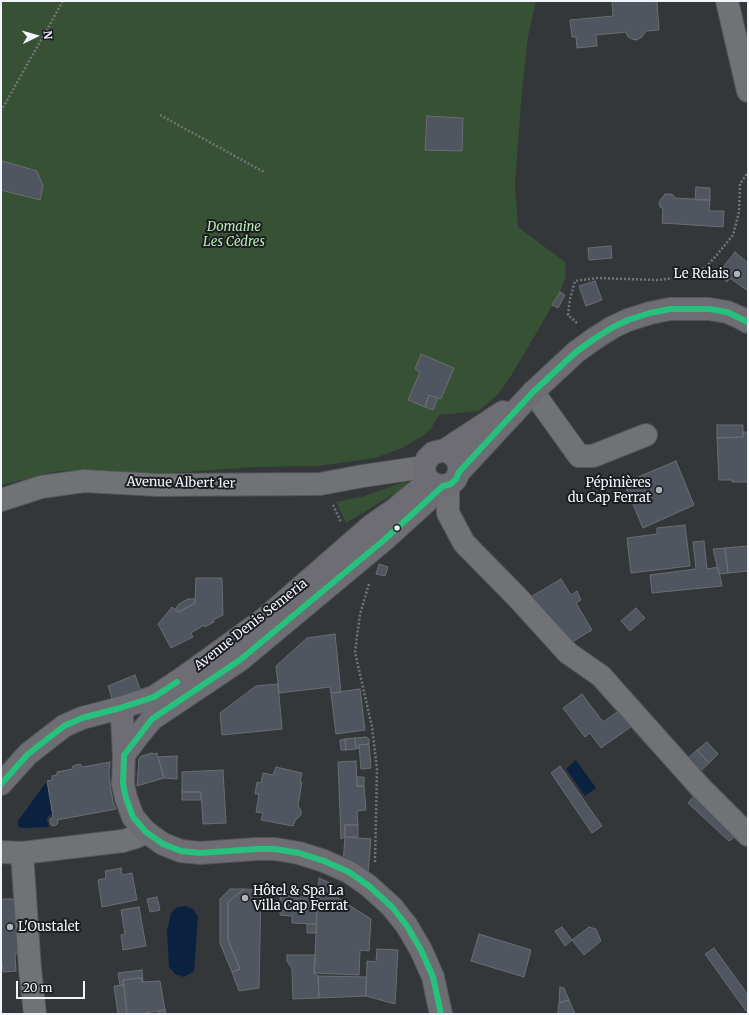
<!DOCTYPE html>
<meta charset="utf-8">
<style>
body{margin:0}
#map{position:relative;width:749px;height:1015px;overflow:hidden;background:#34373a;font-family:Merriweather,serif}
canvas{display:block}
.frame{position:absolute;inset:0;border:2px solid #f1f5fb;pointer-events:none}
.north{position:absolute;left:16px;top:16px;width:40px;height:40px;-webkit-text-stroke:3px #1b1d21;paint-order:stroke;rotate:85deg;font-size:11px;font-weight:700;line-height:16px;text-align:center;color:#f1f5fb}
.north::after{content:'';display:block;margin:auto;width:14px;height:18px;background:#f1f5fb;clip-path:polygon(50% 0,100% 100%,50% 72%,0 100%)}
.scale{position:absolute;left:16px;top:981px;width:69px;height:18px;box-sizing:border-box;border:2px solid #f1f5fb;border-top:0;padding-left:5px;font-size:12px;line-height:14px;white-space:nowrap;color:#f1f5fb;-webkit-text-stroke:3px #1b1d21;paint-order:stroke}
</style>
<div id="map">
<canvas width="749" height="1015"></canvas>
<div class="frame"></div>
<div class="north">N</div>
<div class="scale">20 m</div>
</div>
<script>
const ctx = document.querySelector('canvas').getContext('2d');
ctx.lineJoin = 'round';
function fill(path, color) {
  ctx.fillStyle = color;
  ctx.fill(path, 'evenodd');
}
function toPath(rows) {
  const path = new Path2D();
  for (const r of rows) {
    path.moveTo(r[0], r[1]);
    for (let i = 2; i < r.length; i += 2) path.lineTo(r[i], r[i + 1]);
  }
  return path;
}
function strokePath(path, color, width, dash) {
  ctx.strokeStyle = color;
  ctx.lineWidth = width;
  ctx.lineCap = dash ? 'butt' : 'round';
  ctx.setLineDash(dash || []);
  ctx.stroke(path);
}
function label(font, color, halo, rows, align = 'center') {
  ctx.font = font + ' Merriweather,serif';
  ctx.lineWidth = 4;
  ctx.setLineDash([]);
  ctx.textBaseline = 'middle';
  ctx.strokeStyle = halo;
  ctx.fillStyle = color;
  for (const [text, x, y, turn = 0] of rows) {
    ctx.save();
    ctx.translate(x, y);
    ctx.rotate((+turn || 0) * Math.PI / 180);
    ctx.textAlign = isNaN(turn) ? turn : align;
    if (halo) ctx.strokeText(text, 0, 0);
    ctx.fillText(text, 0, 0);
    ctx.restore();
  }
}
fill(toPath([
 [1,1,536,1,528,37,522,90,515,184,518,227,565,262,566,276,560,292,537,332,512,374,498,394,479,411,439,415,430,430,421,437,402,448,375,458,317,466,254,467,159,474,86,469,53,472,1,485],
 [406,481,408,485,405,488,392,495,346,523,336,502,365,496]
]), '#365133');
fill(toPath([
 [576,760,596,788,585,796,566,769],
 [47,781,53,814,48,816,47,820,49,827,23,828,19,827,18,826,18,821],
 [186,906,193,909,198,917,194,971,184,977,175,974,169,967,167,931,171,913,177,907]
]), '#0a213f');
const building = toPath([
 [612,1,653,1,653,2,657,2,659,30,646,31,642,37,637,40,632,39,628,37,626,32,596,35,597,46,577,48,576,37,572,37,570,20,613,16,612,1],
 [427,116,463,118,462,151,425,150,427,116],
 [3,161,37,171,43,186,40,200,1,190,1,167,3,161],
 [696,187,710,188,710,200,695,200,696,187],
 [665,194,670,194,673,195,675,198,710,200,709,211,724,211,723,227,662,223,663,209,660,207,659,202,665,194],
 [611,246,612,258,589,260,588,248,611,246],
 [735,252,748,263,748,291,720,271,735,252],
 [720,271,730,278,727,282,718,274,720,271],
 [595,281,602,300,586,306,579,286,595,281],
 [560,292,565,295,558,308,552,305,560,292],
 [421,354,454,368,441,399,429,395,425,407,408,400,420,372,415,369,421,354],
 [429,395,438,398,433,410,425,407,429,395],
 [717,425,743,425,743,437,717,438,717,425],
 [743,432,748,432,748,482,732,482,732,480,719,480,717,438,743,437,743,432],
 [676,461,694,505,643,528,624,483,676,461],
 [685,525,690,566,631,573,627,538,657,534,657,528,685,525],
 [704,541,707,569,718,567,722,586,652,593,650,575,696,569,693,542,704,541],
 [748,546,748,571,728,573,725,548,748,546],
 [725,548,728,573,719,574,713,549,725,548],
 [379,564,388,567,385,576,376,574,379,564],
 [196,578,222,578,223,615,213,620,214,622,205,627,204,625,191,633,193,637,171,648,158,624,172,607,179,612,195,603,196,578],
 [561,579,571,595,577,591,581,600,576,603,592,630,572,642,529,598,561,579],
 [188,599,195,599,195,603,179,612,175,610,179,604,188,599],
 [636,608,645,618,630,631,621,621,636,608],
 [335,634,341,692,331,693,330,687,279,693,276,666,307,638,335,634],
 [135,675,140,689,134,693,113,701,108,686,135,675],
 [278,684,282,729,222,735,220,713,256,686,278,684],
 [360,689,365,730,336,734,331,693,360,689],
 [582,694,603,722,620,710,632,726,601,748,590,733,585,737,563,708,582,694],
 [366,737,369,739,369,744,359,745,359,748,356,749,355,738,366,737],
 [355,738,356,749,346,750,345,739,355,738],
 [345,739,346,750,341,750,340,740,345,739],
 [707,742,718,754,709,763,697,750,707,742],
 [369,744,371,768,361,769,359,745,369,744],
 [697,750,709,763,698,773,686,760,697,750],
 [152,753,153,754,157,753,164,778,137,786,139,758,141,757,141,756,152,753],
 [177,756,177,779,164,778,158,757,177,756],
 [356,761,357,786,364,786,366,810,357,811,358,825,345,825,345,837,341,839,338,762,356,761],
 [110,762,109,773,111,790,113,802,116,809,57,820,58,823,56,825,53,826,51,825,50,822,50,819,53,817,47,781,52,780,52,776,57,775,57,772,72,769,73,766,76,765,80,764,83,767,110,762],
 [560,766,602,826,592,833,551,773,560,766],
 [276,767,302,773,300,782,302,782,298,806,301,810,301,815,297,819,296,819,293,826,261,820,263,813,256,812,259,794,255,794,257,782,261,783,263,773,273,775,276,767],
 [223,770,226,823,203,824,201,792,182,792,182,772,223,770],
 [357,777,364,777,364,786,357,786,357,777],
 [182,792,201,792,201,800,182,800,182,792],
 [696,794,738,835,729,841,688,803,696,794],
 [345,825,358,825,358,837,345,837,345,825],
 [345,837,371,839,368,874,343,863,345,837],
 [121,868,122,875,132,873,137,900,102,907,98,880,106,878,105,871,121,868],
 [319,878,334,885,330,893,371,919,369,951,360,950,359,975,314,973,319,878],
 [230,889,244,889,228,902,228,940,240,969,232,972,220,943,220,899,230,889],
 [244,889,261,890,259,988,239,991,232,972,240,969,228,940,228,902,244,889],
 [294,890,318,891,316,924,292,923,292,916,280,915,280,891,294,892,294,890],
 [1,893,1,899,18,899,20,954,15,954,16,971,3,972,1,956,1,893],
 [157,897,160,910,150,912,147,899,157,897],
 [139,907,146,946,123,950,121,935,125,934,121,910,139,907],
 [307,924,316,924,316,933,307,933,307,924],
 [562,927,572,940,565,946,555,931,562,927],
 [589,927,596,929,601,941,584,955,572,940,589,927],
 [479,934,531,950,524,977,471,961,479,934],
 [714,948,748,995,748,1009,746,1011,705,954,714,948],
 [377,949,398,950,395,1004,366,996,367,961,376,962,377,949],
 [287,955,316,955,314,973,318,976,319,998,293,999,292,969,287,961,287,955],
 [142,970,143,982,142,982,141,978,123,980,124,985,120,985,118,973,142,970],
 [318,976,366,977,366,996,319,998,318,976],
 [141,978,142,982,160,981,165,1010,137,1014,127,1014,123,980,141,978],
 [124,985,127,1014,118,1014,114,986,124,985],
 [560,987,564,988,569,1000,559,1003,560,987],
 [569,1000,575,1014,558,1014,559,1003,569,1000],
 [165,1010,166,1014,158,1014,158,1011,165,1010]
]);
fill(building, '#50565f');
strokePath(building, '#6b6d70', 1);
const minor = toPath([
 [727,1,748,91],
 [533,392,579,456,593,456,646,435],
 [448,485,448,513,464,543,517,597,568,653,601,676,700,787,748,835],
 [1,500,41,487,84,481,158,485,320,484,363,476,424,467],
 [1,852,22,853,123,841,136,837,146,832],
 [22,853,30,969,35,1014]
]);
const major = toPath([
 [445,450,449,452,456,458,459,464,459,472,456,479,451,484,443,486,436,485,429,481,425,475,424,467,427,459,433,453,445,450],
 [445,450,503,412],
 [459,472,533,392,576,352,594,339,613,327,628,320,650,313,670,309,709,309,727,312,741,318,748,322],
 [120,708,122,717,124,755,123,784,126,798,133,817,146,832,163,844,181,851,200,853,256,849,275,849,299,853,324,861,349,872,369,886,392,907,407,926,421,950,433,977,441,1014],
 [124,755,138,736,152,719,240,660,384,540,428,500],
 [1,784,28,754,64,726,82,718,120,708,154,697,184,677,263,620,372,525,395,509,429,481]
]);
strokePath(minor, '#53565a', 24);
strokePath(major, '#53565a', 24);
strokePath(toPath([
 [1,111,63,1],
 [160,115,264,172],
 [577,323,568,315,570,299,575,281,597,278,657,280,675,278,693,274,706,267,716,256,733,235,739,212,740,184,748,172],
 [333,505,341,522],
 [369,584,360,614,355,652,372,727,377,769,375,863]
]), '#727477', 2.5, [2, 2]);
strokePath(minor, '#707276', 22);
strokePath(major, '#6e6d74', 22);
strokePath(toPath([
 [1,784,28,754,64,726,82,718,120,708,154,697,177,682],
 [441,1014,433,977,421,950,407,926,392,907,369,886,349,872,324,861,299,853,275,849,256,849,200,853,181,851,163,844,146,832,133,817,126,798,123,784,124,755,152,719,240,660,384,540,443,486,451,484,456,479,459,472,533,392,576,352,594,339,613,327,628,320,650,313,670,309,709,309,727,312,748,322]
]), '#26c17c', 6);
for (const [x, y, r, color] of [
 [737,274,4,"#afb2b7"],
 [659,490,4,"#afb2b7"],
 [397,528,3.5,"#f1f5fb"],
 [245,898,4,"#afb2b7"],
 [10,927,4,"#afb2b7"]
]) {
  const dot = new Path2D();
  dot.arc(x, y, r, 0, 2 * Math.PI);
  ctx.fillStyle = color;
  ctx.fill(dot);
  strokePath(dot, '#1b1d21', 1.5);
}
label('italic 13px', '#b6ecaf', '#1b1d21', [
 ["Domaine",234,227],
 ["Les Cèdres",234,242]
]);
label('13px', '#f1f5fb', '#1b1d21', [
 ["Le Relais",729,274],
 ["Pépinières",651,483],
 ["du Cap Ferrat",651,498],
 ["Hôtel & Spa La",253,891,"left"],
 ["Villa Cap Ferrat",253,906,"left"],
 ["L'Oustalet",18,927,"left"]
], 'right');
label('13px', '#f1f5fb', '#1b1d21', [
 ["Avenue Albert 1er",181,483,1],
 ["Avenue Denis Semeria",251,625,-38]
]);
</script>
